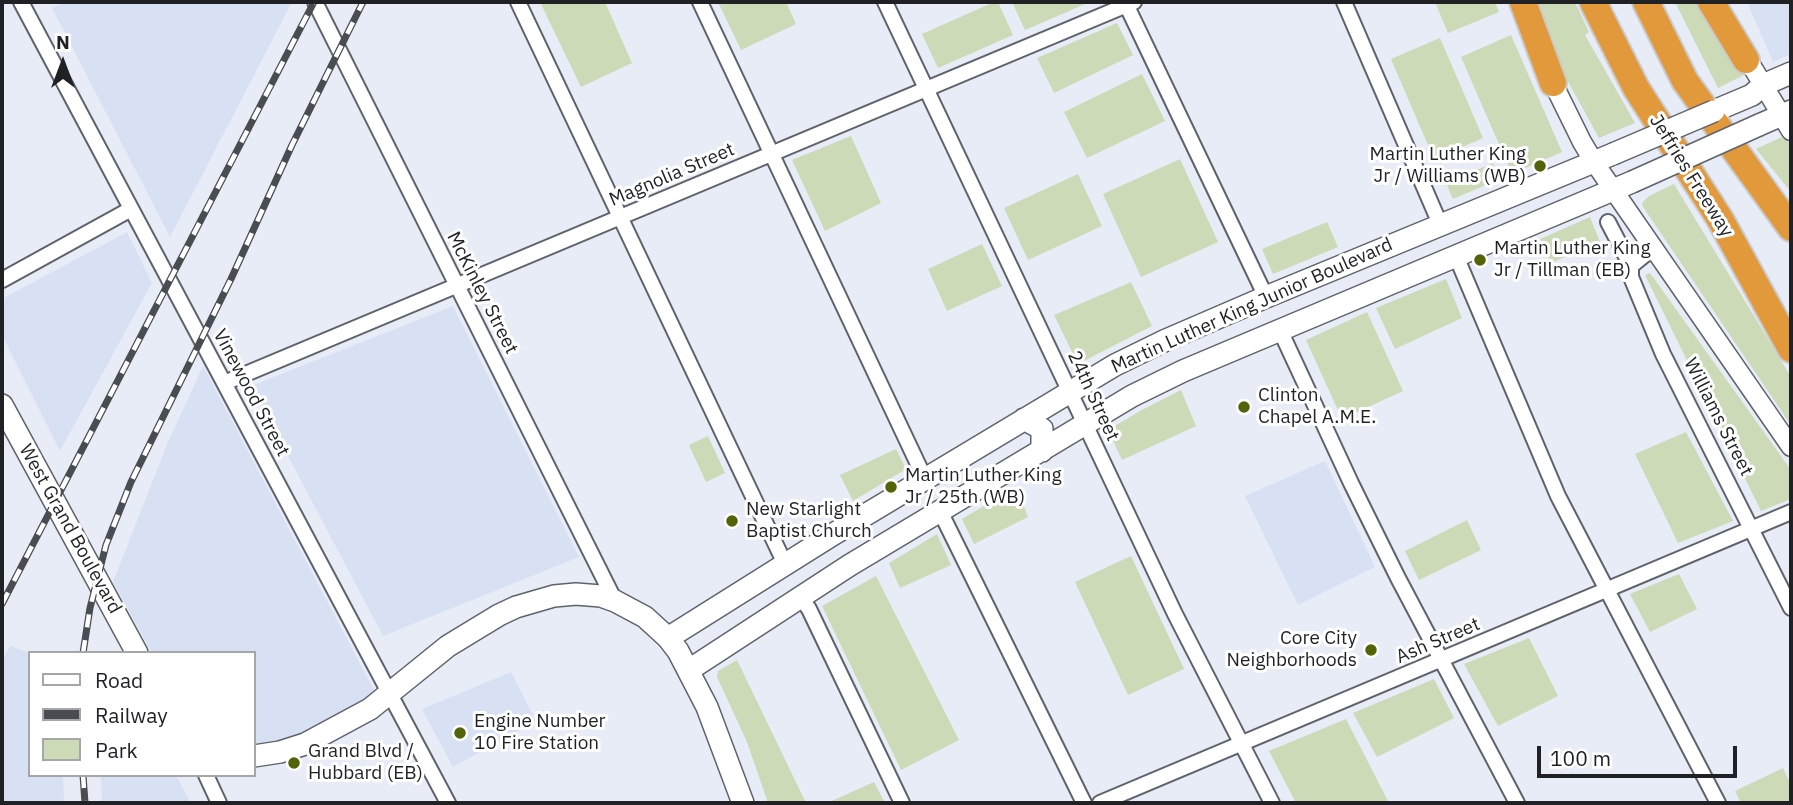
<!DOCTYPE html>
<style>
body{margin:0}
#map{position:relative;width:1793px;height:805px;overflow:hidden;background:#e7ecf7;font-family:"IBM Plex Sans",sans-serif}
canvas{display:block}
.frame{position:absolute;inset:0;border:4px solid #1f2124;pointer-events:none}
.legend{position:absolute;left:28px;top:651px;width:228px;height:126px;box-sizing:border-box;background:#fff;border:2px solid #a5a6a7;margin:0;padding:9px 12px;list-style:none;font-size:21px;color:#1f2124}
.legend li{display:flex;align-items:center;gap:14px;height:35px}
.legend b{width:35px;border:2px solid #a5a6a7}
.north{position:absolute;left:28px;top:28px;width:70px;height:70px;-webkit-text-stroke:5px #fff;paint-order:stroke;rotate:0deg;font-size:19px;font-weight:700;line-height:28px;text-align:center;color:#1f2124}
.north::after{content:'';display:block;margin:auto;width:24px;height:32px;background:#1f2124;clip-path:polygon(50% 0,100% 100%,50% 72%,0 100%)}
.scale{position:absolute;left:1537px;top:746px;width:200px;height:32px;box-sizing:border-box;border:4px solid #1f2124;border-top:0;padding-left:9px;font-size:21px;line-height:24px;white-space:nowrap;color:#1f2124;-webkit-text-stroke:5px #fff;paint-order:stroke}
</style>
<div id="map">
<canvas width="1793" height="805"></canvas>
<div class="frame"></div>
<ul class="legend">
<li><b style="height:9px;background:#fff"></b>Road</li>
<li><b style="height:9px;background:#494c50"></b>Railway</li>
<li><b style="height:19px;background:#ccdab7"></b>Park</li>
</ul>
<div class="north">N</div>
<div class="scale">100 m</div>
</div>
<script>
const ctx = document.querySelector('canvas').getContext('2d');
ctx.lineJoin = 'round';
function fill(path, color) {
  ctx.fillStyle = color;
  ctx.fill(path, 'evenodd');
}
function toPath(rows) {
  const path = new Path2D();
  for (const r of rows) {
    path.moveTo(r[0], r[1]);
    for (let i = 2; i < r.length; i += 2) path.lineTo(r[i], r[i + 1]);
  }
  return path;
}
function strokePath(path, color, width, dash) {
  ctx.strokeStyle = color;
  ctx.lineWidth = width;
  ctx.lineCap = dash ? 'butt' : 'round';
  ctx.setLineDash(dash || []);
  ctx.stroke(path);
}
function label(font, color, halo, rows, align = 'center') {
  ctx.font = font + ' "IBM Plex Sans",sans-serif';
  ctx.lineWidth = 6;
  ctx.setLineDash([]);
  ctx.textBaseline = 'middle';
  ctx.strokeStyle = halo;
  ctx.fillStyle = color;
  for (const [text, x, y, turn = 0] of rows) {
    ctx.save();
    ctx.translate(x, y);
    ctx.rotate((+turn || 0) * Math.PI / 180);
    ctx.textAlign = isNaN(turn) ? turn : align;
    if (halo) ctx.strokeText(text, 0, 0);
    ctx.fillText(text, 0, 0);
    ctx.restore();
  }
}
fill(toPath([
 [64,2,292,2,170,237,52,8],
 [1747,2,1791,2,1791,54,1773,62],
 [127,232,152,283,60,451,2,335,2,299],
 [453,306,579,557,383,636,251,386],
 [203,366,374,690,364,704,294,739,254,749,254,653,152,653,113,582,168,442],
 [1325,461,1375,567,1298,605,1245,496],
 [10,646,30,653,30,775,63,775,64,803,2,803,2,661],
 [511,672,536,721,453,767,422,709],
 [101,775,176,775,191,803,102,803]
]), '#d8e1f3');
fill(toPath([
 [540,2,605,2,632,63,581,87],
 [718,2,786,2,796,24,741,50],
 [994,2,998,2,1013,35,938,68,922,34],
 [1012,2,1090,2,1025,30],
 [1435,2,1495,2,1499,12,1448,33],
 [1534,2,1575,2,1589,32,1585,35,1635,123,1599,138,1559,65],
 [1675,2,1708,2,1732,44,1746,74,1718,88],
 [1117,23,1133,55,1054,93,1037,58],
 [1511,35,1562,152,1512,174,1461,57],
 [1440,38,1483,138,1434,159,1391,59],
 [1142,74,1165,121,1087,158,1064,112],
 [851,136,881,203,825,231,792,160],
 [1784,136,1791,146,1791,192,1756,149],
 [1180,159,1218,242,1141,277,1103,194],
 [1493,163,1500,179,1453,199,1446,183],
 [1078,174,1102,226,1028,260,1004,208],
 [1674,184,1791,377,1791,425,1643,207,1642,203,1649,196],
 [1590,217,1600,242,1551,263,1540,239],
 [1327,222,1338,247,1273,274,1262,249],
 [982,244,1002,286,947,311,928,269],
 [1650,273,1791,470,1791,499,1761,511,1645,275],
 [1446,279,1462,318,1395,349,1376,308],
 [1131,282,1152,326,1078,364,1054,315],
 [1367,312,1403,391,1342,419,1306,340],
 [1181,390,1196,426,1122,460,1108,430,1140,411],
 [1686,432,1733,521,1678,543,1635,454],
 [708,436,725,473,706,482,689,445],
 [896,449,906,469,853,501,840,475],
 [1016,487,1028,517,974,544,962,519],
 [1467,520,1481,550,1419,580,1405,551],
 [937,534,951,565,900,588,889,563],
 [1131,556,1184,669,1128,695,1075,582],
 [1679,574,1697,609,1650,632,1630,594],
 [876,576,959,740,901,770,822,606],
 [1529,638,1558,696,1498,726,1464,664],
 [737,660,806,803,768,803,747,742,717,677,718,671],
 [1434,679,1454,718,1377,757,1353,713],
 [1346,719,1389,803,1296,803,1269,751],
 [1783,768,1791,785,1791,803,1741,803,1735,791],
 [874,782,885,803,827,803]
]), '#ccdab7');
const minor = toPath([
 [21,2,448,803],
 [315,2,615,601],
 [518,2,785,564],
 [700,2,925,479],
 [885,2,1175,614,1272,803],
 [1125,2,1266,297],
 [1344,2,1440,224],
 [1608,222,1631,266],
 [1653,248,1631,266,1631,277,1663,354,1791,608],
 [1456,256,1558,496,1718,803],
 [2,280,131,209],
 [1280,330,1351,483,1398,578,1517,803],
 [224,383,1134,2],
 [940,511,1084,803],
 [800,597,809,609,902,803],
 [206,775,219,803],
 [1100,803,1791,512]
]);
const tertiary = toPath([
 [1742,50,1791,131],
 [1549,75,1582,142,1594,162,1791,447]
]);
const secondary = toPath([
 [1714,111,1752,95,1763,85,1791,73],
 [1759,125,1791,111],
 [2,405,137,653],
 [1024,419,1042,429,1042,451],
 [668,638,832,535,1115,365,1164,341,1266,297,1613,154],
 [689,670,850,565,1132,396,1183,371,1632,182],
 [254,756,280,752,305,744,370,709,448,646,499,615,516,607,554,596,576,594,601,596,615,601,645,617,668,638,678,651,707,707,743,803]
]);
const motorway = toPath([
 [1523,2,1553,83],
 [1593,2,1636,88,1720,219,1791,349],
 [1646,2,1685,81,1791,228],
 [1711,2,1746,60]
]);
strokePath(minor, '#5e626b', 18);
strokePath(tertiary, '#5e626b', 21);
strokePath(secondary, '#5e626b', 24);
strokePath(motorway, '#c9caca', 30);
strokePath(minor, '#fff', 14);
strokePath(tertiary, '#fff', 18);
strokePath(secondary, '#fff', 21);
strokePath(motorway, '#e2993c', 26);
const rail = toPath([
 [2,604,314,2],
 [83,653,90,608,106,545,131,482,231,279,292,145,363,2],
 [83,775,85,803]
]);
strokePath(rail, '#494c50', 7);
strokePath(rail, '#fff', 4.5, [13]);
const secondaryBridge = toPath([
 [1613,154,1714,111],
 [1632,182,1759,125]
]);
strokePath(secondaryBridge, '#5e626b', 24, []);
strokePath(secondaryBridge, '#fff', 21);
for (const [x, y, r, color] of [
 [1540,166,7,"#526309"],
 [1480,260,7,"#526309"],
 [1244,407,7,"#526309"],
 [891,487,7,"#526309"],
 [732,521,7,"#526309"],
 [1371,650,7,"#526309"],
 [460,733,7,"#526309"],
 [294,763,7,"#526309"]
]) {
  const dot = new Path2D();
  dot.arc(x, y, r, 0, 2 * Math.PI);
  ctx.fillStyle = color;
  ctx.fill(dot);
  strokePath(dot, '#fff', 2.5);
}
label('19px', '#1f2124', '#fff', [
 ["Martin Luther King",1526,155,"right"],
 ["Jr / Williams (WB)",1526,177,"right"],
 ["Martin Luther King",1494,249],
 ["Jr / Tillman (EB)",1494,271],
 ["Clinton",1258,396],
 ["Chapel A.M.E.",1258,418],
 ["Martin Luther King",905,476],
 ["Jr / 25th (WB)",905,498],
 ["New Starlight",746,510],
 ["Baptist Church",746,532],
 ["Core City",1357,639,"right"],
 ["Neighborhoods",1357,661,"right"],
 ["Engine Number",474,722],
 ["10 Fire Station",474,744],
 ["Grand Blvd /",308,752],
 ["Hubbard (EB)",308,774]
], 'left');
label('19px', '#1f2124', '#fff', [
 ["Magnolia Street",672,175,-23],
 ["Jeffries Freeway",1691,176,58],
 ["McKinley Street",482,293,63],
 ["Martin Luther King Junior Boulevard",1252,306,-24],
 ["Vinewood Street",251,393,62],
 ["24th Street",1093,396,65],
 ["Williams Street",1718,417,63],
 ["West Grand Boulevard",70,529,61],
 ["Ash Street",1438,641,-23]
]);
</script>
